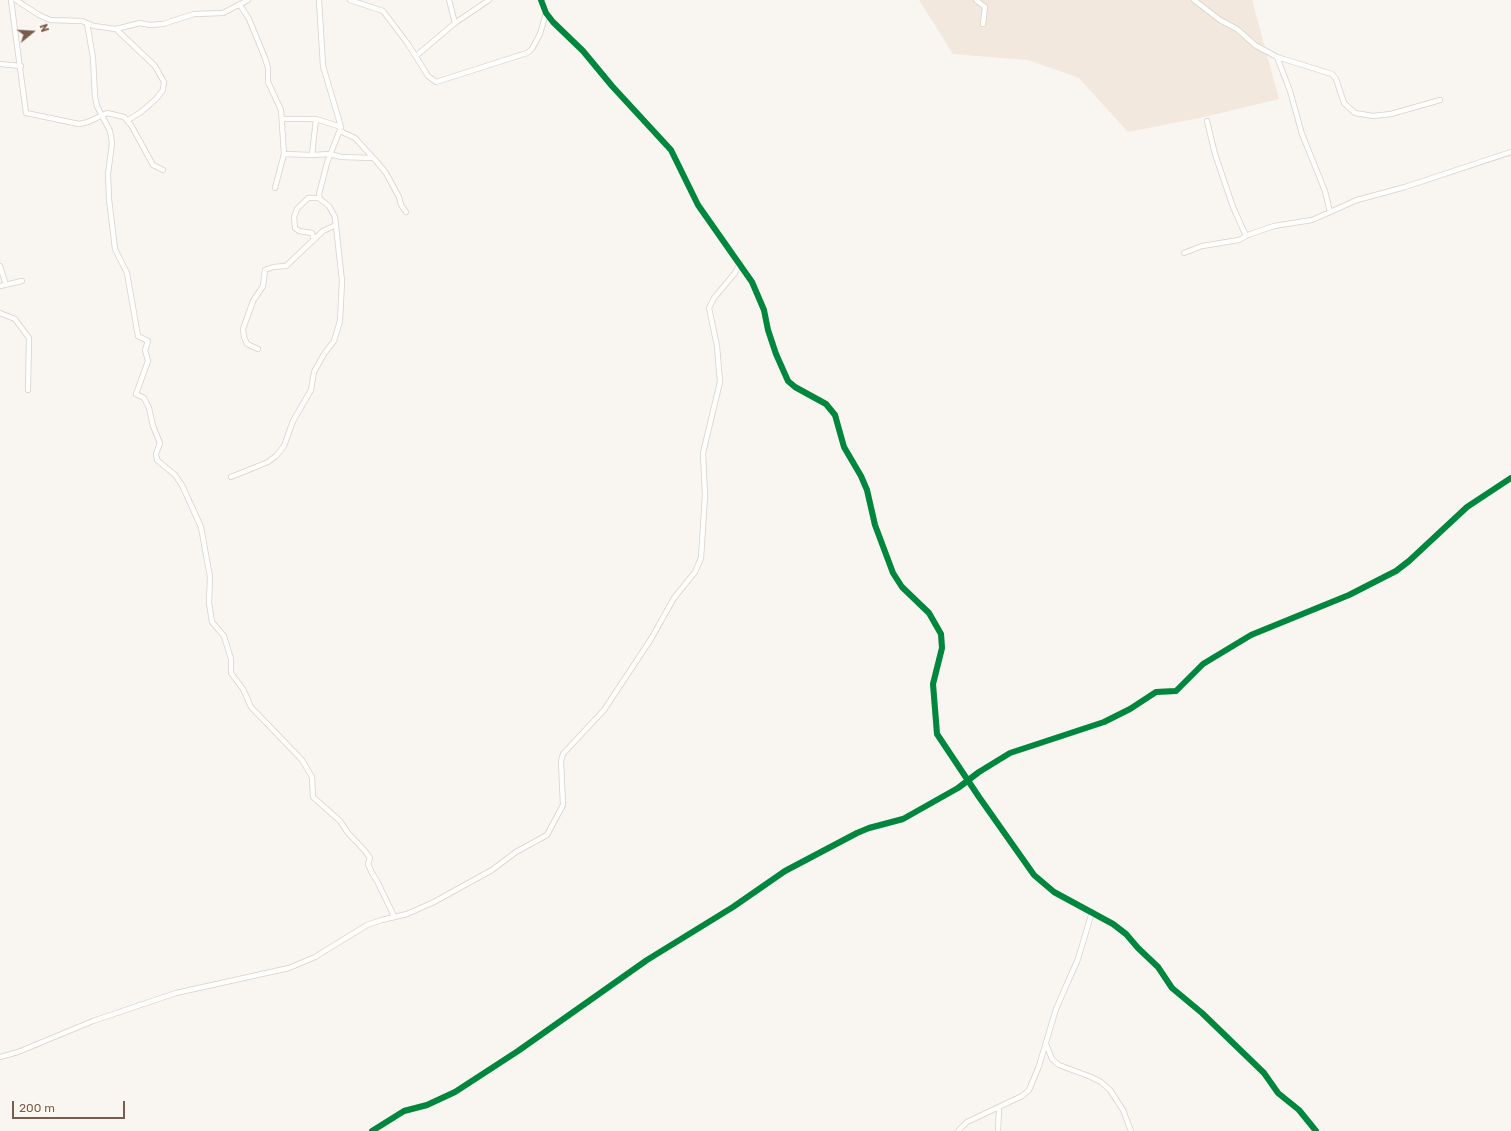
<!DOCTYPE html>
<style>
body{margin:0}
#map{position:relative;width:1511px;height:1131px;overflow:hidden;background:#f9f5f0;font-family:Rubik,sans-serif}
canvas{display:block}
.north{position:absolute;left:12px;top:12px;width:40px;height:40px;-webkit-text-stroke:3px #fffaf3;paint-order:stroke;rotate:72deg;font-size:11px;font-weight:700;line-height:16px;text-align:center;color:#7a5c4d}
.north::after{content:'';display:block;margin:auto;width:14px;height:18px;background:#7a5c4d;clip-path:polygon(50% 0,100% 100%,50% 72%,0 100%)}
.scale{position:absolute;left:12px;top:1101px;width:113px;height:18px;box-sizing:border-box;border:2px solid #7a5c4d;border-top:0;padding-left:5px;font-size:12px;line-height:14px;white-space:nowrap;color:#7a5c4d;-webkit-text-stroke:3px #fffaf3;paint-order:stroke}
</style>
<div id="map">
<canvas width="1511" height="1131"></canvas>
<div class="north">N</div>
<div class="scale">200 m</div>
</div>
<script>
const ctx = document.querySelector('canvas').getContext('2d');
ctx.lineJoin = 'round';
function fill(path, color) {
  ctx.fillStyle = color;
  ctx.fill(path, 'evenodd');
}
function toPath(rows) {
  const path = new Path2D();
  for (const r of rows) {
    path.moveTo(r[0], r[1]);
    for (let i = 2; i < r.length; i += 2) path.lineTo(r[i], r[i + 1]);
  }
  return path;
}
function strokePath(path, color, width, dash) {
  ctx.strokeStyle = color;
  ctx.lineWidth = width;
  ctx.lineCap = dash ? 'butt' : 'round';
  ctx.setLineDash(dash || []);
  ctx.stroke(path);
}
fill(toPath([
 [919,0,1252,0,1279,99,1204,117,1128,132,1079,78,1028,60,953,54]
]), '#f2e8de');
const minor = toPath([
 [11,0,26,113,79,124,88,122,107,113,124,117,131,125,153,165,163,170],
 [16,0,39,15,50,20,82,21,94,26,116,29,140,23,150,25,163,24,194,14,223,13,248,0],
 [350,0,383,11,408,44,428,76,436,82,527,53,532,49,540,34,546,13],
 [449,0,455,23],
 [541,0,546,13,553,22,583,51,612,86,671,150,698,205,752,282,764,310,768,330,776,354,788,381,795,387,826,404,835,415,844,447,861,476,867,490,875,525,893,573,902,587,929,613,941,634,942,648,933,684,937,734,979,797,1034,875,1054,892,1113,924,1126,934,1138,948,1158,967,1172,988,1202,1013,1264,1073,1278,1093,1299,1110,1316,1131],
 [976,0,985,7,983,24],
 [1194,0,1220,20,1237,29,1255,45,1277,57,1290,91,1302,134,1325,191,1330,212],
 [240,5,249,19,265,58,268,68,268,82,281,110,284,154,275,188],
 [87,23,93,58,95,97,97,106,110,131,112,143,108,174,109,199,115,249,127,273,138,336,148,341,145,350,148,361,136,394,144,398,149,408,153,426,160,443,156,454,157,460,175,475,182,485,201,527,210,577,209,603,212,622,224,636,231,659,231,673,243,689,251,707,302,760,312,777,313,797,340,821,348,833,365,851,370,858,368,864,372,873,377,881,394,916],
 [116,29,155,66,164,82,163,90,156,99,141,112,128,120],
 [416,56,455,23,489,0],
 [1277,57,1332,74,1336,79,1344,103,1355,113,1373,116,1391,114,1440,100],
 [0,64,21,66],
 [282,119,316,119,341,127],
 [1207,121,1215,154,1233,207,1246,236],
 [340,131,355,138,377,162,386,173,399,197,401,205,406,212],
 [284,154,312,155,330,154,341,157,373,158],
 [312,155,316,119],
 [314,240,312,233,299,231,295,228,294,217,297,209,308,198,320,198],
 [1184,253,1202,246,1239,240,1248,235,1274,226,1312,220,1357,200,1405,187,1511,152],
 [0,266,6,285],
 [0,286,22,281],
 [0,313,15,319,29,338,28,390],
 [258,349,247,344,244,337,243,329,253,301,263,286,265,270,273,267,286,266,323,231,336,225],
 [231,477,268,462,276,456,284,446,293,421,311,390,314,372,324,354,334,341,340,321,342,281,335,217,329,206,320,199,319,194,327,163,341,127,323,66,319,0],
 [1046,1044,1052,1059,1059,1065,1091,1077,1101,1082,1110,1090,1123,1110,1131,1131],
 [0,1057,18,1052,93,1021,176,993,289,968,315,957,367,925,382,920,407,914,434,902,492,870,516,852,547,835,563,805,561,761,563,754,604,710,651,639,674,598,695,572,701,558,705,495,703,453,720,382,717,346,709,308,714,298,735,273,740,263],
 [372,1131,404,1111,427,1105,455,1092,518,1051,647,960,733,907,785,871,857,833,869,828,903,819,958,788,979,772,1010,753,1104,722,1130,709,1156,692,1176,691,1203,664,1251,635,1349,595,1396,571,1409,561,1467,507,1511,478],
 [958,1131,967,1122,1022,1096,1029,1090,1039,1066,1056,1009,1078,959,1092,912],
 [998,1131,999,1108]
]);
strokePath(minor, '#d7d1cb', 6);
strokePath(minor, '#fefefd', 4.5);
strokePath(toPath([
 [541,0,546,13,553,22,583,51,612,86,671,150,698,205,752,282,764,310,768,330,776,354,788,381,795,387,826,404,835,415,844,447,861,476,867,490,875,525,893,573,902,587,929,613,941,634,942,648,933,684,937,734,979,797,1034,875,1054,892,1113,924,1126,934,1138,948,1158,967,1172,988,1202,1013,1264,1073,1278,1093,1299,1110,1316,1131],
 [372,1131,404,1111,427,1105,455,1092,518,1051,647,960,733,907,785,871,857,833,869,828,903,819,958,788,979,772,1010,753,1104,722,1130,709,1156,692,1176,691,1203,664,1251,635,1349,595,1396,571,1409,561,1467,507,1511,478]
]), '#00873e', 6);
</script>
